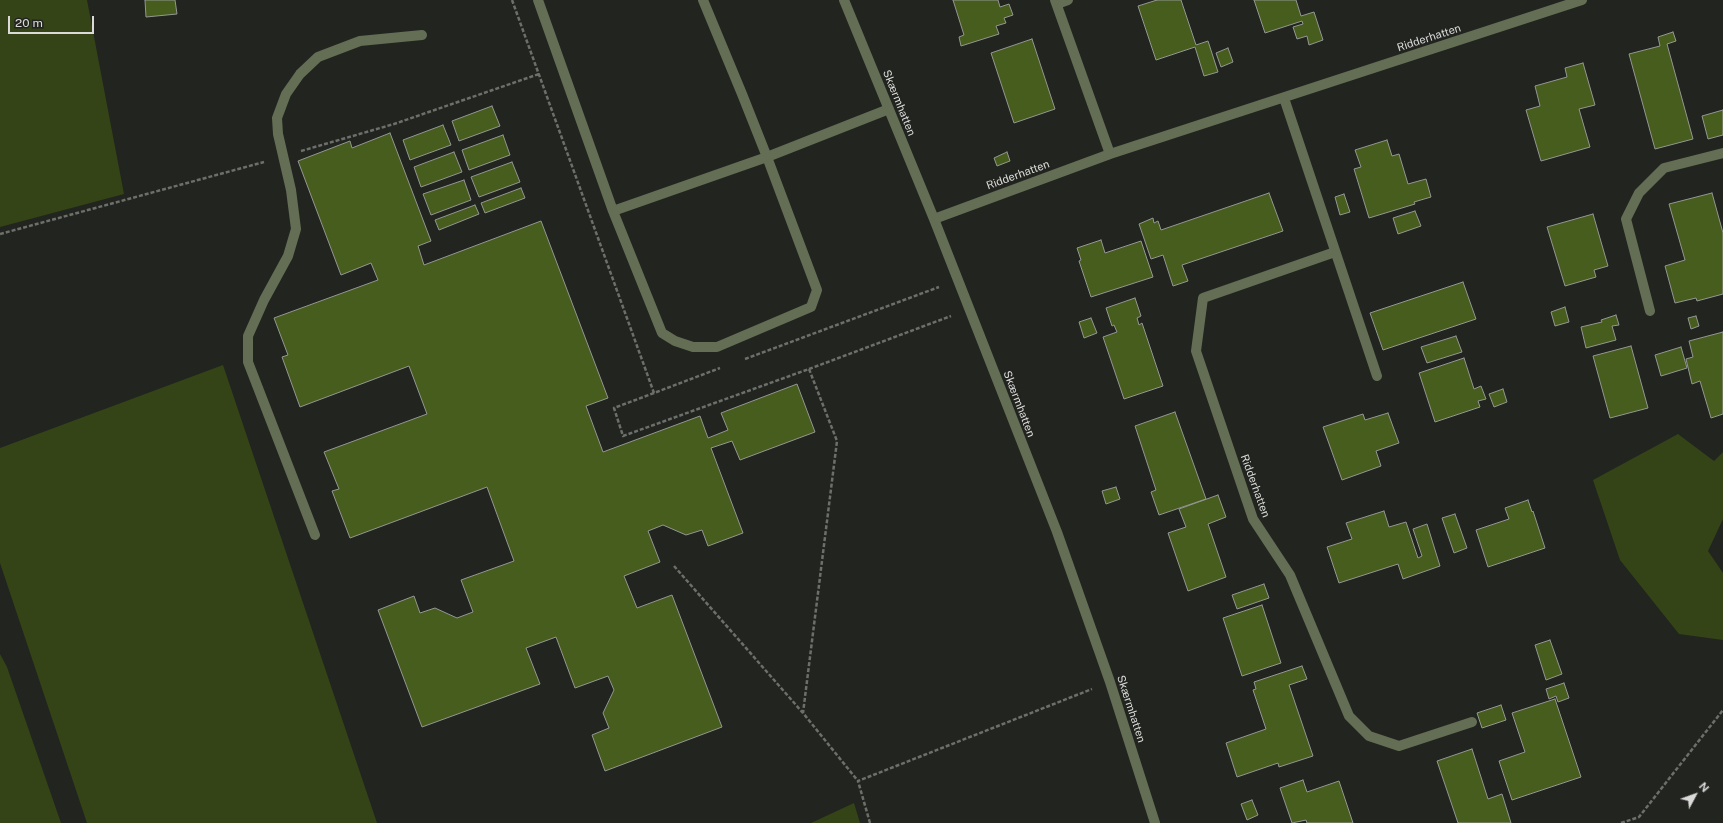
<!DOCTYPE html>
<meta charset="utf-8">
<style>
body{margin:0}
#map{position:relative;width:1723px;height:823px;overflow:hidden;background:#222420;font-family:"Public Sans",sans-serif}
canvas{display:block}
.north{position:absolute;left:1675px;top:775px;width:40px;height:40px;-webkit-text-stroke:3px #222420;paint-order:stroke;rotate:49deg;font-size:11px;font-weight:700;line-height:16px;text-align:center;color:#dadbd8}
.north::after{content:'';display:block;margin:auto;width:14px;height:18px;background:#dadbd8;clip-path:polygon(50% 0,100% 100%,50% 72%,0 100%)}
.scale{position:absolute;left:8px;top:16px;width:86px;height:18px;box-sizing:border-box;border:2px solid #dadbd8;border-top:0;padding-left:5px;font-size:12px;line-height:14px;white-space:nowrap;color:#dadbd8;-webkit-text-stroke:3px #222420;paint-order:stroke}
</style>
<div id="map">
<canvas width="1723" height="823"></canvas>
<div class="north">N</div>
<div class="scale">20 m</div>
</div>
<script>
const ctx = document.querySelector('canvas').getContext('2d');
ctx.lineJoin = 'round';
function fill(path, color) {
  ctx.fillStyle = color;
  ctx.fill(path, 'evenodd');
}
function toPath(rows) {
  const path = new Path2D();
  for (const r of rows) {
    path.moveTo(r[0], r[1]);
    for (let i = 2; i < r.length; i += 2) path.lineTo(r[i], r[i + 1]);
  }
  return path;
}
function strokePath(path, color, width, dash) {
  ctx.strokeStyle = color;
  ctx.lineWidth = width;
  ctx.lineCap = dash ? 'butt' : 'round';
  ctx.setLineDash(dash || []);
  ctx.stroke(path);
}
function label(font, color, halo, rows, align = 'center') {
  ctx.font = font + ' "Public Sans",sans-serif';
  ctx.lineWidth = 4;
  ctx.setLineDash([]);
  ctx.textBaseline = 'middle';
  ctx.strokeStyle = halo;
  ctx.fillStyle = color;
  for (const [text, x, y, turn = 0] of rows) {
    ctx.save();
    ctx.translate(x, y);
    ctx.rotate((+turn || 0) * Math.PI / 180);
    ctx.textAlign = isNaN(turn) ? turn : align;
    if (halo) ctx.strokeText(text, 0, 0);
    ctx.fillText(text, 0, 0);
    ctx.restore();
  }
}
fill(toPath([
 [0,0,87,0,124,194,0,227],
 [223,365,377,823,87,823,0,563,0,448],
 [1678,434,1714,461,1723,452,1723,519,1708,551,1723,573,1723,640,1679,634,1620,560,1593,480],
 [0,654,7,667,61,823,0,823],
 [854,803,860,823,811,823]
]), '#344417');
const building = toPath([
 [145,0,175,0,177,14,146,17,145,0],
 [953,0,998,0,1000,7,1009,4,1013,15,1004,18,1006,23,996,26,999,34,961,46,959,37,964,35,953,0],
 [1157,0,1181,0,1196,45,1208,41,1218,72,1204,76,1195,47,1156,60,1138,6,1157,0],
 [1254,0,1296,0,1301,16,1314,12,1323,40,1309,45,1307,36,1297,39,1293,27,1303,24,1302,21,1265,33,1254,0],
 [1673,32,1676,41,1667,44,1693,139,1655,149,1629,54,1660,46,1658,37,1673,32],
 [1032,39,1055,109,1014,123,991,53,1032,39],
 [1228,48,1233,62,1221,67,1216,53,1228,48],
 [1583,63,1595,105,1579,109,1590,147,1541,161,1526,110,1540,106,1535,86,1567,77,1565,68,1583,63],
 [492,106,500,126,459,141,452,121,492,106],
 [1723,110,1723,135,1708,139,1702,116,1723,110],
 [443,125,451,145,410,160,403,140,443,125],
 [390,133,431,241,418,246,424,265,541,221,608,398,586,406,603,452,700,416,708,438,728,430,721,413,797,384,815,432,740,460,732,441,711,448,743,533,708,546,702,530,686,535,663,525,648,531,660,562,624,576,637,608,672,595,722,727,605,771,592,735,609,728,603,713,614,690,608,676,575,688,556,637,526,648,540,684,422,727,378,610,414,596,420,613,435,608,457,618,473,612,461,580,514,561,487,487,350,538,332,491,339,489,324,452,427,414,409,366,300,407,282,357,288,355,274,318,378,280,371,263,341,275,298,161,350,141,352,148,390,133],
 [503,135,510,155,469,170,462,150,503,135],
 [1387,140,1392,156,1399,154,1408,184,1426,179,1431,197,1414,202,1415,204,1369,218,1354,169,1361,167,1355,150,1387,140],
 [454,152,462,172,421,187,414,167,454,152],
 [1007,152,1010,161,997,166,994,158,1007,152],
 [512,162,520,182,479,197,471,177,512,162],
 [464,180,471,200,431,215,423,194,464,180],
 [521,188,525,198,485,213,481,203,521,188],
 [1269,193,1283,231,1182,265,1188,281,1173,286,1163,255,1151,259,1139,224,1153,218,1154,223,1158,221,1161,230,1269,193],
 [1712,193,1723,233,1723,294,1697,301,1696,298,1675,303,1665,266,1685,260,1669,204,1712,193],
 [1344,194,1350,212,1340,215,1335,197,1344,194],
 [475,205,479,214,439,230,435,220,475,205],
 [1415,211,1421,226,1398,234,1393,218,1415,211],
 [1593,214,1608,266,1594,270,1596,277,1565,286,1547,227,1593,214],
 [1101,240,1105,253,1141,241,1153,277,1091,297,1079,261,1081,260,1077,248,1101,240],
 [1463,282,1476,319,1383,350,1370,313,1463,282],
 [1135,298,1141,316,1137,318,1139,325,1142,323,1163,386,1124,399,1103,337,1117,332,1114,325,1112,326,1106,308,1135,298],
 [1565,307,1569,322,1555,326,1551,312,1565,307],
 [1616,315,1619,325,1612,326,1616,340,1586,348,1581,327,1602,322,1601,320,1616,315],
 [1696,316,1699,326,1691,329,1688,318,1696,316],
 [1091,318,1097,333,1084,338,1079,322,1091,318],
 [1723,332,1723,414,1711,418,1700,381,1692,384,1686,359,1693,357,1689,341,1723,332],
 [1456,336,1462,352,1427,363,1421,347,1456,336],
 [1631,346,1648,408,1610,418,1593,356,1631,346],
 [1681,347,1687,368,1661,376,1655,355,1681,347],
 [1464,358,1474,389,1481,386,1486,399,1478,401,1480,407,1435,422,1419,373,1464,358],
 [1503,389,1507,402,1494,407,1489,394,1503,389],
 [1175,412,1206,499,1159,515,1151,492,1156,490,1135,426,1175,412],
 [1388,413,1399,443,1376,451,1381,466,1342,480,1323,427,1363,414,1365,420,1388,413],
 [1116,487,1120,499,1106,504,1102,491,1116,487],
 [1218,495,1226,517,1208,524,1226,577,1188,591,1168,533,1186,527,1179,509,1218,495],
 [1528,500,1532,512,1533,511,1545,548,1488,567,1476,530,1509,519,1505,508,1528,500],
 [1384,511,1389,527,1406,522,1418,558,1422,556,1413,529,1427,524,1440,566,1403,579,1398,564,1339,583,1327,547,1352,539,1346,523,1384,511],
 [1455,514,1467,548,1454,553,1442,518,1455,514],
 [1264,584,1269,598,1237,609,1232,595,1264,584],
 [1262,605,1281,663,1242,676,1223,618,1262,605],
 [1550,640,1562,674,1546,680,1535,645,1550,640],
 [1302,666,1307,679,1289,685,1313,756,1279,767,1278,763,1237,777,1226,743,1266,729,1253,690,1256,689,1254,682,1302,666],
 [1564,683,1569,698,1558,702,1556,696,1549,699,1546,689,1564,683],
 [1555,699,1581,777,1512,800,1499,761,1525,752,1512,713,1555,699],
 [1501,705,1506,720,1482,728,1477,713,1501,705],
 [1472,749,1488,799,1502,794,1511,823,1458,823,1437,761,1472,749],
 [1303,780,1307,792,1339,781,1353,823,1307,823,1306,820,1292,823,1280,788,1303,780],
 [1252,800,1258,815,1247,820,1241,804,1252,800]
]);
fill(building, '#475d1e');
strokePath(building, '#949792', 1);
strokePath(toPath([
 [512,0,654,393,720,368],
 [301,151,394,124,539,74],
 [0,234,264,162],
 [745,359,939,287],
 [809,369,951,316],
 [654,393,614,408,623,436,809,369,837,441,803,713],
 [674,566,803,713,858,781],
 [870,823,858,781,1092,689],
 [1621,823,1639,817,1723,710]
]), '#6d6f6b', 2.5, [4, 2]);
strokePath(toPath([
 [538,0,613,211],
 [703,0,742,94,767,157,817,290,811,307,717,347,693,347,675,341,662,333,613,211,767,157,889,109],
 [844,0,934,219,1057,532,1110,682,1155,823],
 [1055,0,1110,154],
 [1057,4,1068,0],
 [1284,98,1377,376],
 [934,219,1110,154,1582,0],
 [1335,252,1203,298,1196,351,1253,519,1290,575,1349,716,1369,736,1399,746,1472,722],
 [1650,311,1626,219,1639,193,1664,168,1723,153],
 [315,535,248,362,248,336,264,300,288,256,296,229,291,190,278,134,277,118,286,94,300,74,318,57,360,41,422,35]
]), '#636e54', 10);
label('11px', '#dadbd8', '#222420', [
 ["Ridderhatten",1429,38,-18],
 ["Skærmhatten",899,103,68],
 ["Ridderhatten",1018,175,-20],
 ["Skærmhatten",1019,404,69],
 ["Ridderhatten",1255,486,70],
 ["Skærmhatten",1131,709,72]
]);
</script>
